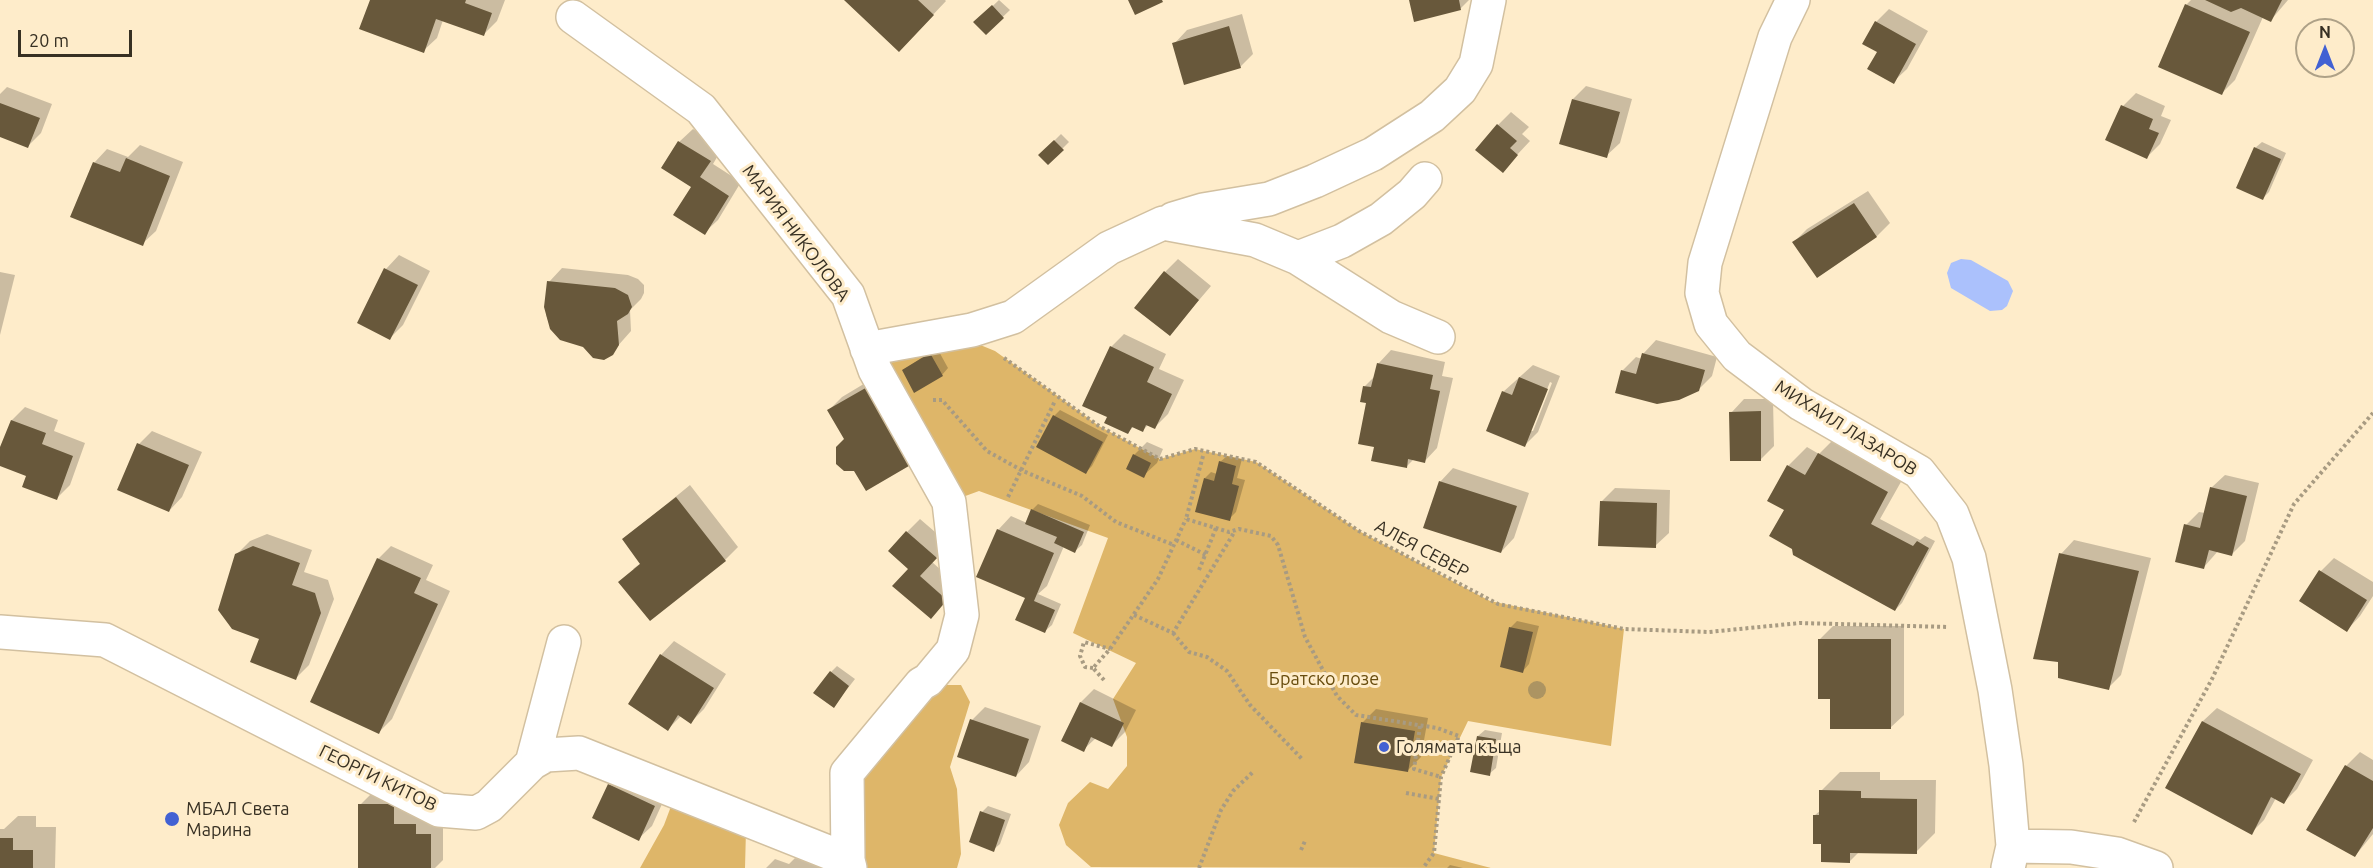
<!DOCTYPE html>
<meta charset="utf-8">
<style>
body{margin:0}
#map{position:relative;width:2373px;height:868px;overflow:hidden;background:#feecca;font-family:Ubuntu,sans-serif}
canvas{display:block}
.north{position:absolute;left:2295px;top:18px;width:60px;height:60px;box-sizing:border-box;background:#feecca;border:2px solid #aea187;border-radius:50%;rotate:0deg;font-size:16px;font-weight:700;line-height:24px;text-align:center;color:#373023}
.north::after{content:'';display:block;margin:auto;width:21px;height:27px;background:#4261d3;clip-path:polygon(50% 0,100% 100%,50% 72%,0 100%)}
.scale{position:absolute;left:18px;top:30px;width:114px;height:27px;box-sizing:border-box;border:3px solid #373023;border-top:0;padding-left:8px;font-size:18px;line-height:21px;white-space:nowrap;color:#373023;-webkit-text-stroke:4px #feecca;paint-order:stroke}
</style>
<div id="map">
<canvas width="2373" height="868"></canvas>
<div class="north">N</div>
<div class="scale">20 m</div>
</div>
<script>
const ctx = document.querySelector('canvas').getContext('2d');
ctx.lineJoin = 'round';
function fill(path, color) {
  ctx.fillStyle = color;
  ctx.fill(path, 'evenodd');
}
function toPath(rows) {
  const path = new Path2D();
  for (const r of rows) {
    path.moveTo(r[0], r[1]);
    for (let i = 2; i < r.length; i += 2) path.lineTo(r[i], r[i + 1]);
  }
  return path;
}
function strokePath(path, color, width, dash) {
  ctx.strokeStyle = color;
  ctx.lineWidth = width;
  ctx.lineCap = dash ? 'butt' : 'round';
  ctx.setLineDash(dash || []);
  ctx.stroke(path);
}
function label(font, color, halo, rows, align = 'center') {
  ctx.font = font + ' Ubuntu,sans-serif';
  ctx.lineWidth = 6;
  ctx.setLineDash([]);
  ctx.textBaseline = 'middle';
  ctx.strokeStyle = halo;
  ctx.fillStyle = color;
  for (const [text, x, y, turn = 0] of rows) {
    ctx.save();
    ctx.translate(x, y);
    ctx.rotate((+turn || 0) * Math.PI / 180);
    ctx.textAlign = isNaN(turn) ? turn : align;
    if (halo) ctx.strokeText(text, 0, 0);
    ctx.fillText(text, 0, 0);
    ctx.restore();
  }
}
fill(toPath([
 [968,340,995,351,1099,426,1160,459,1195,449,1256,462,1359,531,1490,601,1624,629,1611,746,1468,721,1441,777,1434,853,1491,868,1091,867,1066,845,1059,825,1068,803,1090,782,1108,789,1127,766,1127,737,1113,699,1136,663,1073,633,1108,538,979,491,949,502,875,370,920,343],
 [929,685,961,685,970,702,950,767,957,789,961,854,957,868,850,868,851,775],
 [673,801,746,830,745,868,640,868,664,825]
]), '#deb669');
fill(toPath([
 [1961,259,1971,260,2008,281,2013,291,2007,306,2002,310,1990,311,1951,288,1947,273,1951,263]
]), '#abc1fc');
fill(toPath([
 [372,0,505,0,497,21,484,34,443,20,437,38,423,51],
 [846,0,945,0,946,1,912,37],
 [999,0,1010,10,986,33,976,22],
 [1410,0,1469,0,1461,8,1416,20],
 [2191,0,2288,0,2271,20,2263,17,2235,80,2222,93,2186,5],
 [1889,9,1928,31,1907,69,1893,82,1879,51,1876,22],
 [1242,14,1253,54,1240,67,1174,44,1187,30],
 [1586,86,1632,99,1620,143,1606,156,1573,99],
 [7,87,52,104,41,133,28,146,0,135,0,94],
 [2136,93,2165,106,2161,116,2171,120,2160,144,2147,157,2123,106],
 [1511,112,1529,127,1522,134,1530,141,1502,171,1498,125],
 [693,129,723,147,713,164,741,182,718,220,704,233,693,186,663,168,679,142],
 [1061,134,1069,142,1048,163,1040,155],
 [2262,142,2286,153,2269,192,2263,198,2255,148],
 [140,145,183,162,156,231,142,244,94,163,107,149,128,157],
 [1868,191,1890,223,1877,236,1817,276,1794,242,1807,229],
 [399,255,430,271,403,325,390,338,359,322,386,269],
 [1178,259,1211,286,1170,334,1165,272],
 [562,268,628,275,638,279,644,285,644,293,641,299,630,310,631,331,608,357,551,329,546,315,549,282],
 [0,272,15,275,0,335],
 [1124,334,1166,354,1159,369,1184,380,1168,414,1155,427,1149,424,1143,430,1134,426,1128,432,1111,347],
 [1656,340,1717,357,1712,376,1699,389,1678,399,1622,371,1636,357,1642,359,1643,354],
 [937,348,948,368,942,375,903,370],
 [1391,350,1445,362,1442,376,1453,378,1437,448,1424,462,1414,459,1406,467,1376,446,1365,386,1375,376,1378,364],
 [1533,365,1560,376,1538,432,1525,445,1503,392],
 [1550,382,1552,383,1533,431,1530,431],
 [882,373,845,439,829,410,842,397],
 [1744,399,1773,399,1774,446,1761,459,1731,413],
 [25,407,58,420,54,431,85,443,70,485,57,498,28,475,0,464,0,452,12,420],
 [1060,410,1108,435,1092,466,1086,472,1054,416],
 [152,431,202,452,182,497,169,511,139,444],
 [1838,435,1906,473,1880,519,1920,540,1925,536,1935,541,1902,603,1895,610,1786,510,1788,466,1807,447,1819,454],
 [1147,442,1163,449,1157,463,1143,476,1134,455],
 [1227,456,1242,459,1237,478,1245,480,1236,512,1229,519,1205,478,1211,472,1217,474,1220,462],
 [1453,468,1529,493,1514,538,1501,552,1440,482],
 [2225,475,2259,483,2245,541,2232,554,2218,551,2204,567,2186,525,2199,512,2205,513,2211,488],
 [690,485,738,547,725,560,633,569,641,563,624,539],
 [1615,488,1670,490,1669,533,1655,546,1601,502],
 [1038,504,1090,525,1082,545,1075,551,1064,546,1047,586,1038,594,1061,604,1052,625,1045,631,1026,598,998,530,1011,516,1027,523,1032,510],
 [920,519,949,544,932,562,959,586,944,604,910,568,907,532],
 [267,534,312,550,304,572,328,580,334,599,309,665,296,678,261,638,236,555,250,541],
 [2074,540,2151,558,2121,675,2108,688,2059,661,2061,554],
 [391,546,433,565,426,580,450,591,392,719,379,732,378,559],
 [2334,558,2373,582,2373,596,2360,616,2347,630,2301,601,2321,571],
 [1517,621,1539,626,1529,664,1523,671,1502,666,1511,627],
 [1833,626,1904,626,1904,715,1890,728,1832,698,1820,639],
 [674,641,726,674,704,709,691,722,681,716,668,729,630,704,661,655],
 [837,666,855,679,834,706,831,672],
 [1094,689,1136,710,1125,732,1112,745,1096,738,1083,750,1063,741,1081,702],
 [985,707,1041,726,1029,762,1016,776,972,720],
 [2217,708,2313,760,2297,789,2284,802,2276,798,2264,820,2251,833,2167,787,2203,721],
 [1376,709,1428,718,1421,757,1407,771,1362,723],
 [1485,730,1502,733,1496,768,1489,774,1478,736],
 [2360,752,2373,760,2373,834,2355,856,2308,830,2346,766],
 [623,772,667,793,652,826,638,839,609,785],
 [1840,772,1880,772,1880,780,1936,780,1935,833,1916,852,1859,852,1849,862,1823,843,1815,815,1821,810,1821,791],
 [373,792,443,821,443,860,435,868,359,868,360,805],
 [988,806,1011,814,1000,844,993,850,982,812],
 [18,816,36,816,36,827,56,827,55,868,0,868,0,829,4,829],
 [795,858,827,868,766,868,775,859,789,864],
 [1450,865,1463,868,1447,868]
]), '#0003');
fill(toPath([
 [370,0,466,0,465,3,492,13,484,36,436,19,424,53,359,29],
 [844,0,918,0,934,15,899,52],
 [1128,0,1162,0,1163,2,1135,15],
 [1409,0,1459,0,1461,10,1414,22],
 [2205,0,2282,0,2271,22,2241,8,2231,12],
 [2185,4,2250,32,2222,95,2158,67],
 [992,5,1004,18,986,35,973,22],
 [1875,21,1916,44,1894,84,1867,69,1877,52,1862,44],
 [1229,26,1241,68,1184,85,1172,43],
 [1572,99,1620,112,1607,158,1559,144],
 [0,103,40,118,28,148,0,137],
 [2121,105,2153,119,2149,129,2159,133,2147,159,2105,140],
 [1497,124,1517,141,1510,148,1518,155,1503,173,1475,150],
 [1054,140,1064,150,1048,165,1038,155],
 [678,141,711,161,700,177,729,196,705,235,673,215,691,187,661,168],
 [2254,147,2281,159,2263,200,2236,188],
 [126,158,170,176,143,246,70,217,93,162,120,172],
 [1854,203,1877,237,1817,278,1792,242],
 [384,268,418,285,390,340,357,323],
 [1164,271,1199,300,1170,336,1134,308],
 [547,281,615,288,628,295,632,307,628,314,617,321,619,345,613,355,604,360,593,358,583,347,560,340,550,329,544,307],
 [1110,346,1154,367,1147,382,1172,394,1155,429,1146,425,1143,432,1132,427,1128,434,1104,423,1107,417,1082,406],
 [930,353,943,376,914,393,902,370],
 [1642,353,1705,370,1699,391,1679,400,1657,404,1615,393,1621,370,1636,374],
 [1377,363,1433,375,1430,389,1440,391,1425,463,1408,459,1407,468,1371,461,1374,447,1358,444,1366,403,1360,402,1363,386,1371,387],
 [1519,377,1548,389,1525,447,1486,431,1502,391,1512,395],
 [869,386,914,463,866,491,854,471,844,471,836,464,836,447,844,439,827,410],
 [1761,411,1761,461,1730,461,1729,412],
 [1053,415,1103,442,1086,474,1036,447],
 [11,420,46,433,42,444,73,456,57,500,22,487,26,476,0,466,0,447],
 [137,443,189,465,169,512,117,490],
 [1818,453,1888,492,1871,524,1913,546,1917,541,1929,548,1895,611,1793,555,1792,549,1769,536,1784,510,1767,501,1787,465,1805,475],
 [1133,454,1151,463,1144,478,1126,469],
 [1219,461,1236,466,1232,484,1239,486,1230,521,1195,512,1204,478,1214,481],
 [1439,481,1517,506,1501,553,1423,528],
 [2210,487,2247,496,2232,556,2209,550,2204,569,2175,562,2184,524,2200,528],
 [676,497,726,561,650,621,618,582,640,564,622,539],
 [1600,501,1657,503,1656,548,1598,546],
 [1031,509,1084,532,1075,553,1054,543,1057,537,1025,524],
 [997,529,1054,553,1034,601,1055,610,1045,633,1015,620,1025,598,976,577],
 [906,531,937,558,920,576,947,600,931,619,892,586,908,569,888,551],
 [253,546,300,563,292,585,315,593,321,613,296,680,250,662,259,639,232,629,218,610,235,554],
 [2059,553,2139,571,2109,690,2058,678,2058,662,2033,659],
 [377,558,421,578,414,593,438,604,379,734,310,702],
 [2319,570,2367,600,2347,632,2299,601],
 [1509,627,1533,632,1523,673,1500,667],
 [1818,639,1891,639,1891,729,1830,729,1830,699,1818,699],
 [660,654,714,688,691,724,678,715,668,731,628,704],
 [830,671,849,686,834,708,813,693],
 [1080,702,1124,723,1112,747,1091,737,1084,752,1061,741],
 [970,719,1029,739,1016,777,957,757],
 [2202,721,2301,774,2284,804,2271,797,2252,835,2165,788],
 [1361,722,1415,731,1408,772,1354,763],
 [1477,736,1496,739,1490,776,1470,772],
 [2345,765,2373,781,2373,828,2355,857,2306,830],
 [608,784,655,806,639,841,592,818],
 [1819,790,1861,791,1861,798,1917,799,1917,854,1850,853,1850,863,1821,862,1821,844,1813,844,1813,815,1819,815],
 [358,804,394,804,394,824,416,824,416,834,431,834,431,868,358,868],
 [980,811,1005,820,994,852,969,842],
 [0,838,13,838,13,850,33,850,33,868,0,868]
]), '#68583b');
const minor = toPath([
 [1793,0,1775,37,1705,263,1702,293,1711,324,1737,356,1801,404,1919,472,1952,514,1969,558,1995,690,2006,765,2013,846,2008,868],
 [573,17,701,109,848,295,875,370,949,502,962,615,953,650,928,680,921,684,847,773,848,860,850,868],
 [1173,219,1203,210,1269,199,1315,181,1373,154,1432,116,1460,90,1476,64,1489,0],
 [1298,258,1342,241,1381,219,1412,194,1425,179],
 [867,349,972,330,1013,317,1109,248,1163,223,1255,240,1298,258,1391,317,1438,337],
 [0,632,105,640,439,810,476,813,489,806,532,763,546,755,579,753,848,860],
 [532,763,564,642],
 [2013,846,2071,847,2117,854,2156,868]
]);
strokePath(minor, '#d2c0a0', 36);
strokePath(toPath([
 [1004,358,1099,426,1160,459,1195,449,1256,462,1359,531,1498,604,1624,629,1709,632,1800,623,1948,627],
 [933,400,942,400,987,451,1023,471,1082,496,1116,522,1174,545],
 [1203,456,1186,519,1229,532,1239,529,1271,536,1278,545,1305,637,1337,696,1356,715,1437,728,1459,736,1441,777,1434,853,1423,868],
 [1008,497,1055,401],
 [1176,540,1206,555],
 [1199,570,1216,528],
 [1134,615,1173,633,1235,531],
 [1173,633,1189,652,1207,657,1227,671,1250,705,1303,760],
 [1093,668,1085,667,1080,656,1084,642,1110,649],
 [1104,680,1093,668,1110,649,1158,579,1186,519],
 [1420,726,1414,769,1441,777],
 [1406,793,1439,799],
 [2134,822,2212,679,2294,504,2373,413],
 [1301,850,1305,841],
 [1199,868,1221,810,1233,791,1254,771]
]), '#a89b82', 4, [3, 3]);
strokePath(minor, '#fff', 33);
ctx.fillStyle = '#ac9462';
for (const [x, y] of [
 [1537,690]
]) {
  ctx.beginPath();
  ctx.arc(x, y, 9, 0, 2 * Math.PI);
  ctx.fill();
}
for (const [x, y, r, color] of [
 [1384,747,6,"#4261d3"],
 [172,819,8,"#4261d3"]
]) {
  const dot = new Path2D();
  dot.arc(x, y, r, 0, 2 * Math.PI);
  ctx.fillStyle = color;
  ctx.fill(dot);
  strokePath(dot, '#feecca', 2);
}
label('18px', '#373023', '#feecca', [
 ["МАРИЯ НИКОЛОВА",796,233,53],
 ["МИХАИЛ ЛАЗАРОВ",1846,428,32],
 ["АЛЕЯ СЕВЕР",1422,549,28],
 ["ГЕОРГИ КИТОВ",378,778,26]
]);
label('18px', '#684c0d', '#feecca', [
 ["Братско лозе",1324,679]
]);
label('18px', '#373023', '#feecca', [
 ["Голямата къща",1396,747],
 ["МБАЛ Света",186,809],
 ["Марина",186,830]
], 'left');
</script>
